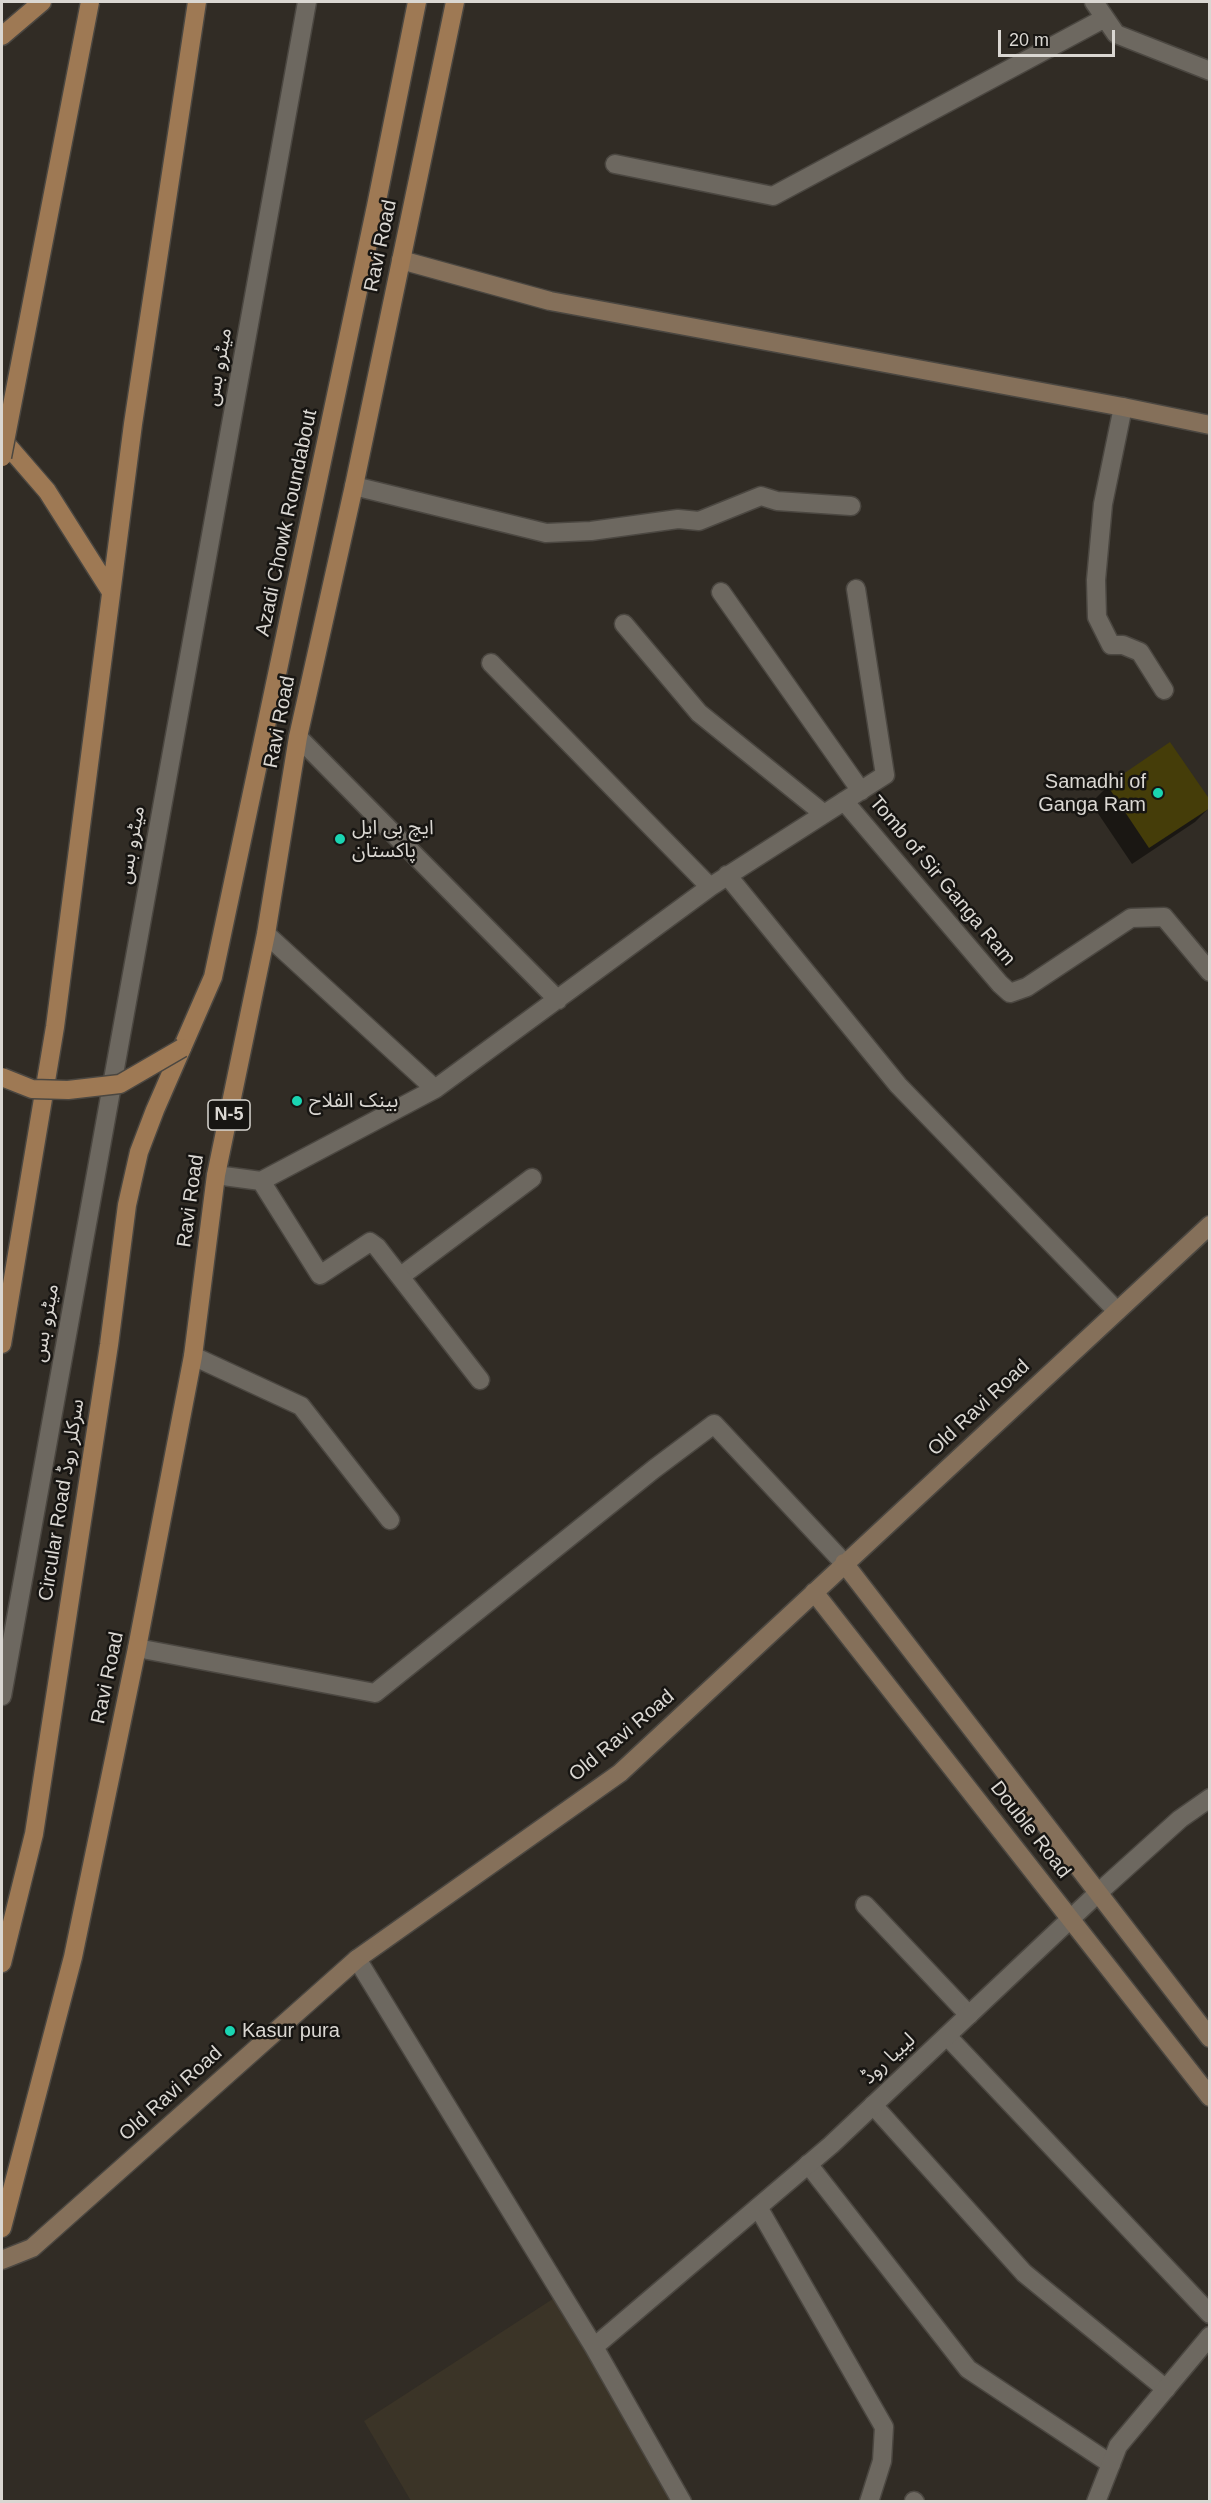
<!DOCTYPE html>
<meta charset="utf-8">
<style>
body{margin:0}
#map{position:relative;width:1211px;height:2503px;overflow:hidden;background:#312c25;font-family:Arial,sans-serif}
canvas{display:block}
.frame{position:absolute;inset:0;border:3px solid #dad7d2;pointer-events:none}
.scale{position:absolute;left:998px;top:30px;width:117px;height:27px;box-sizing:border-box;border:3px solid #dad7d2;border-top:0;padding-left:8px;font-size:18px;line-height:21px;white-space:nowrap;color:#dad7d2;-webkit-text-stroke:4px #171512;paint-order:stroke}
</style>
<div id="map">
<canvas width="1211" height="2503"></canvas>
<div class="frame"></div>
<div class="scale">20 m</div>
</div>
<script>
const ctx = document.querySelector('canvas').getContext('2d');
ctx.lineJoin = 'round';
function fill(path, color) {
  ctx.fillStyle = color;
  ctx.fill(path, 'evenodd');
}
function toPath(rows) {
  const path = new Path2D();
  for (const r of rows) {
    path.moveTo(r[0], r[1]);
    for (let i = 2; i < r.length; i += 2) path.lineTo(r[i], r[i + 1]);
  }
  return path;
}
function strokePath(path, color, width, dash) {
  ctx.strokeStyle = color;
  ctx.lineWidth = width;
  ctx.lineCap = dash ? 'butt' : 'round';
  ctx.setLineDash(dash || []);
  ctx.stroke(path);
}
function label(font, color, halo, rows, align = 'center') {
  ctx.font = font + ' Arial,"Noto Sans Arabic",sans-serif';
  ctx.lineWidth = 5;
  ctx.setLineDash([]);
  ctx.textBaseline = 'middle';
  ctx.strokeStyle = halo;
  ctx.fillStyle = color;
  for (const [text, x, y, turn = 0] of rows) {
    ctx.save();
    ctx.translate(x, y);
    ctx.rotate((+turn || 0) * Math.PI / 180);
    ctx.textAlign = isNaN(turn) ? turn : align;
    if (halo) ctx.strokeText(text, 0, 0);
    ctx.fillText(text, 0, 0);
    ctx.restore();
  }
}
fill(toPath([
 [562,2293,681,2501,411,2501,364,2421]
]), '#3b3427');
fill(toPath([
 [1170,744,1210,807,1195,822,1132,864,1091,803,1107,787]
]), '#0007');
fill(toPath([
 [1170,742,1210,800,1210,808,1149,848,1107,785]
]), '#453d09');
const lane = toPath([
 [401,1276,532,1178],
 [2,1696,307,2],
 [865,1905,969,2015],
 [947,2036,1210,2314],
 [873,2105,1024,2273,1166,2389],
 [808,2164,968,2369,1111,2464],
 [914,2501,915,2502]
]);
const street = toPath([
 [1094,2,1116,34,1210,71],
 [615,164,773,196,1105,18],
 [1123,407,1103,504,1096,580,1097,617,1111,645,1123,645,1140,652,1164,690],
 [354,486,546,533,591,531,678,519,699,521,761,496,777,501,851,506],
 [721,592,861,791],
 [624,624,699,713,824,814],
 [491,663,710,887],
 [298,737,558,1000],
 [844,801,1000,984,1010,993,1027,987,1131,918,1164,917,1210,972],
 [727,875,898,1085,1117,1311],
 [266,934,435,1089],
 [216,1175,261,1181,320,1275,370,1242,377,1247,480,1380],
 [261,1181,435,1089,710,887,885,775,856,589],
 [193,1356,301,1406,390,1520],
 [137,1648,375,1693,654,1469,714,1424,844,1563],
 [357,1959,594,2347,682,2502],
 [758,2207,884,2427,882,2461,869,2502],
 [594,2347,831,2145,1098,1893,1180,1819,1210,1798],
 [1096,2502,1118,2446,1210,2336]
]);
const secondary = toPath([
 [401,260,550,301,1123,407,1210,425],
 [844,1563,1210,2038],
 [814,1592,1210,2097],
 [2,2260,32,2248,357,1959,620,1773,1210,1225]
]);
const primary = toPath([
 [2,36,42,2],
 [2,439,47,491,111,592],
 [2,1344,55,1027,133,424,197,2],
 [2,1963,34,1834,109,1345,127,1205,139,1152,155,1110,213,977,376,206,417,2],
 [2,2228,73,1957,137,1648,193,1356,216,1175,266,934,298,737,354,486,455,2]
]);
strokePath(lane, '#4b4741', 21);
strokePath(street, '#4b4741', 21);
strokePath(secondary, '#4b4741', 21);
strokePath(primary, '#4b4741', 21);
strokePath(lane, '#6d6860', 18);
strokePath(street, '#6d6860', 18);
strokePath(secondary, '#85705a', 18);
strokePath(primary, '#9e7954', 18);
const primaryBridge = toPath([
 [2,457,90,2],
 [2,1077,32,1089,68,1090,120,1084,182,1048]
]);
strokePath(primaryBridge, '#4b4741', 21, []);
strokePath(primaryBridge, '#9e7954', 18);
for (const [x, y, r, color] of [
 [1158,793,6,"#1ad5b2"],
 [340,839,6,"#1ad5b2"],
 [297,1101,6,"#1ad5b2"],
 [230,2031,6,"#1ad5b2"]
]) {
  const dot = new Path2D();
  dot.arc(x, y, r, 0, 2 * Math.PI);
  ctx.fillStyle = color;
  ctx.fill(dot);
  strokePath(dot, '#171512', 2);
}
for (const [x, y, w] of [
 [229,1115,42]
]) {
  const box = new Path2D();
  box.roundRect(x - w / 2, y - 15, w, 30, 4.5);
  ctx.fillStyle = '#171512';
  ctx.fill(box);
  strokePath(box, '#dad7d2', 1.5);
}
label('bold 18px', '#dad7d2', null, [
 ["N-5",229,1115]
]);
label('20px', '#dad7d2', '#171512', [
 ["Ravi Road",381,246,-78],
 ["میٹرو بس",219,367,-80],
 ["Azadi Chowk Roundabout",287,523,-78],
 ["Ravi Road",280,722,-79],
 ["میٹرو بس",132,845,-80],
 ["Tomb of Sir Ganga Ram",942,881,50],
 ["Ravi Road",191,1201,-82],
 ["میٹرو بس",46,1323,-80],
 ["Old Ravi Road",979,1408,-43],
 ["Circular Road سرکلر روڈ",62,1500,-81],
 ["Ravi Road",108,1678,-78],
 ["Old Ravi Road",622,1736,-40],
 ["Double Road",1030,1830,52],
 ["لیبیا روڈ",889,2059,-43],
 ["Old Ravi Road",171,2094,-42]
]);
label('20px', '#dad7d2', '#171512', [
 ["Samadhi of",1146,782,"right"],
 ["Ganga Ram",1146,805,"right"],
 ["ایچ بی ایل",352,828],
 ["پاکستان",352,851],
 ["بینک الفلاح",309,1101],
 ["Kasur pura",242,2031]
], 'left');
</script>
